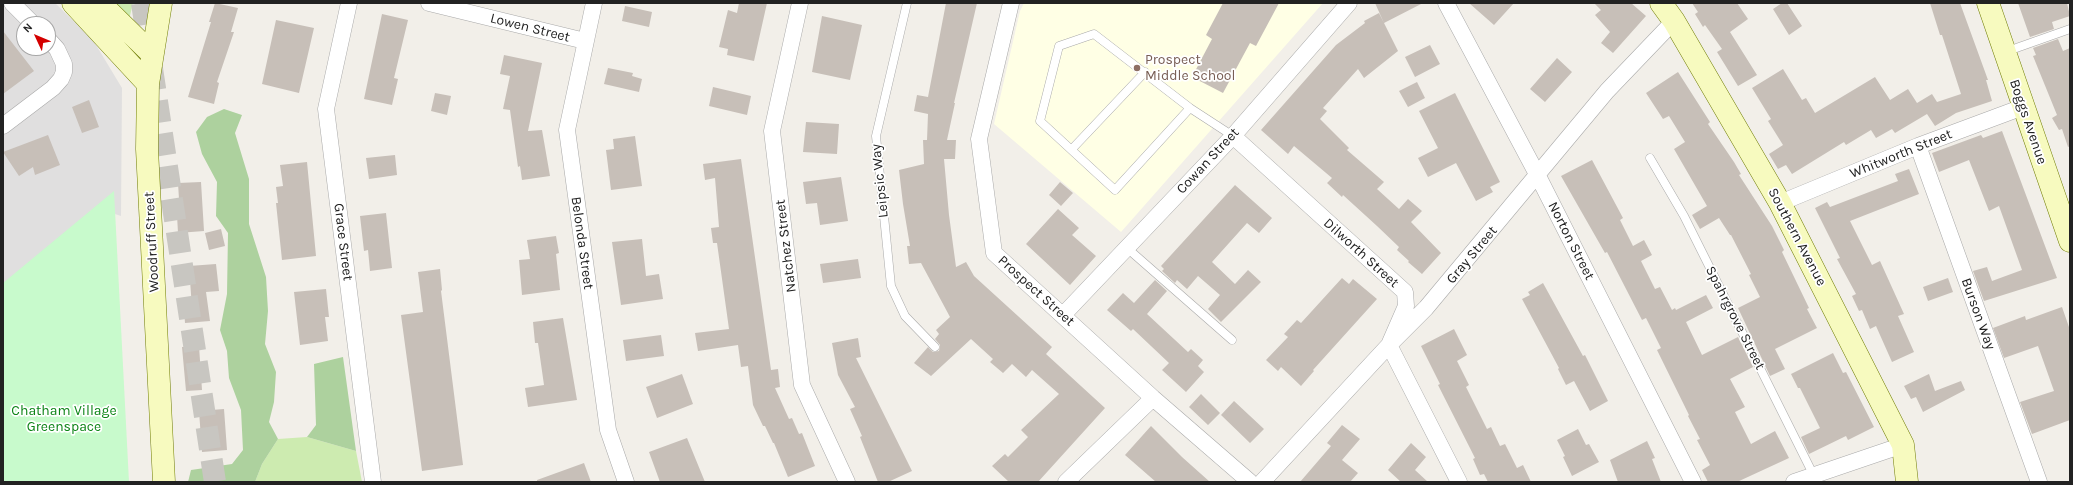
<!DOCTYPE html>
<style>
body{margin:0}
#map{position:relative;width:2073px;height:485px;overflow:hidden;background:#f2efe9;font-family:Karla,sans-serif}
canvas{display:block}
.frame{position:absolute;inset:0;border:4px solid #222;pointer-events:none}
.north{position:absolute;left:16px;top:16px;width:40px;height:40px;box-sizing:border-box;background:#fff;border:1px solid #a7a7a7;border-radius:50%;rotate:314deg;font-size:11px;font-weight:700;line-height:16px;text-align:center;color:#222}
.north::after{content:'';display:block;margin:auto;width:14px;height:18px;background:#d40000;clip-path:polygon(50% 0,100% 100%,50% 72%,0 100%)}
</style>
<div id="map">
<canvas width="2073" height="485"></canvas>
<div class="frame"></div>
<div class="north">N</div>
</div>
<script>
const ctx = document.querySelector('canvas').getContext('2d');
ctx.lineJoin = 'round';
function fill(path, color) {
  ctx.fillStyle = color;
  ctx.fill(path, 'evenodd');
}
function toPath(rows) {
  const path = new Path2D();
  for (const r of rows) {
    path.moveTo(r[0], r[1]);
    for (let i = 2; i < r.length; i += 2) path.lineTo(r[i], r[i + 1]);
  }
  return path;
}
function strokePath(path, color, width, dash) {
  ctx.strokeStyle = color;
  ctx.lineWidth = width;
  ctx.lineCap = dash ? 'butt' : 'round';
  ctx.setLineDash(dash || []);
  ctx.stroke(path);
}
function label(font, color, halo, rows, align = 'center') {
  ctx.font = font + ' Karla,sans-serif';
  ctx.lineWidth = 3.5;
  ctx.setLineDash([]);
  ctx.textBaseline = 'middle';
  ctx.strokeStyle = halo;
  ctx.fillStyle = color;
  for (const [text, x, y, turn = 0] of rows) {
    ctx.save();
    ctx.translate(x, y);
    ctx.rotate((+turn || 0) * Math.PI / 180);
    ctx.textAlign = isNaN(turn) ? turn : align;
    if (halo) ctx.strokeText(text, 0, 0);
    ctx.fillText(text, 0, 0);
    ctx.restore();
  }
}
fill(toPath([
 [3,3,55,3,93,40,122,88,121,216,109,212,3,303],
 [24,24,48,24,48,48,24,48]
]), '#e0dfdf');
fill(toPath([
 [1024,3,1323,3,1121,232,994,124,1020,11]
]), '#ffffe5');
fill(toPath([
 [107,3,133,3,128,24],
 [307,437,356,451,362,482,255,482,262,464,278,439]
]), '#cdebb0');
fill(toPath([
 [224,109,242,115,235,133,249,179,249,224,266,277,268,311,265,344,276,372,274,402,269,422,278,439,262,464,255,482,188,482,191,470,232,464,243,450,241,410,229,378,227,351,220,330,227,294,228,233,216,216,217,182,202,154,196,132,207,117],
 [343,357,356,451,307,437,316,425,314,364]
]), '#add19e');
fill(toPath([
 [114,191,129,482,3,482,3,283]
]), '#c8facc');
fill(toPath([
 [215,3,238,8,231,32,234,32,217,82,219,83,214,104,188,97,211,22,209,22],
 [739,3,767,3,754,61,727,55,728,49,719,47,728,10,737,13],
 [946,3,977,3,954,103,955,103,947,140,956,140,955,159,944,159,949,215,956,267,966,262,974,276,1052,347,1046,354,1105,408,1038,482,1009,482,992,466,1005,454,1008,457,1028,437,1021,430,1059,394,1032,370,1026,377,1012,364,1003,373,990,362,993,359,971,339,931,376,914,363,928,347,933,352,939,351,940,345,935,339,939,334,936,330,950,317,921,263,909,264,907,246,910,246,903,204,899,170,924,164,923,140,927,140,928,114,914,111,917,95,928,97],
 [1223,3,1279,3,1256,46,1250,43,1223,93,1192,77,1212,39,1206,35],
 [1375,3,1423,3,1384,23],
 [1469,3,1514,3,1494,25],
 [1594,3,1631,3,1646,16,1613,53,1601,43,1610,32,1595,15,1601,10],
 [1692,3,1737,3,1748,19,1730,32,1757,75,1738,86,1717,52,1722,49,1705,25,1703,27,1695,14,1698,12],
 [1782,3,1787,3,1802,26,1789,35,1773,9],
 [1930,3,1960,3,1988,80,1986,80,1992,101,1956,113,1935,126,1927,114,1895,133,1892,129,1876,138,1871,130,1846,145,1844,142,1792,174,1786,165,1778,169,1769,154,1783,145,1768,121,1771,119,1752,88,1783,69,1802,100,1806,98,1815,113,1875,77,1890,100,1908,89,1917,103,1932,94,1937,102,1961,94,1942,35,1940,35],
 [2018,3,2067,3,2070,16,2052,22,2054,29,2030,37],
 [625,6,652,12,649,27,622,21],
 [1379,13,1398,51,1364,78,1358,69,1323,108,1327,111,1320,119,1349,148,1347,150,1384,182,1377,189,1399,209,1408,199,1422,211,1411,222,1441,253,1422,274,1408,262,1409,261,1397,250,1399,247,1377,226,1343,195,1342,197,1327,183,1332,178,1294,146,1288,154,1261,130,1336,45,1365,23,1364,21],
 [382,14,408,20,394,78,398,79,392,105,364,99],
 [822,16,862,25,850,80,812,72],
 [276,20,314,28,299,93,262,84],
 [3,31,34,71,3,94],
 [2058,39,2063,51,2070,48,2070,146,2068,147,2062,129,2059,130,2052,118,2057,115,2033,56,2036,55,2033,48],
 [1430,45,1440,64,1415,77,1405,57],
 [504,55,542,63,528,131,542,130,550,176,522,180,520,166,518,167,510,110,503,109,510,76,500,74],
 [1557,58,1572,72,1545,102,1530,89],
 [608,68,633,73,632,76,642,79,639,92,604,84],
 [1678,72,1710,122,1708,124,1734,162,1741,174,1739,175,1772,226,1784,250,1782,252,1809,308,1807,309,1817,328,1775,349,1785,369,1770,376,1738,308,1760,297,1749,275,1751,274,1731,235,1730,235,1719,218,1700,229,1692,215,1707,206,1674,149,1685,142,1669,116,1663,119,1646,93],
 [1417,82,1425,98,1408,107,1399,91],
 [713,87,751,96,747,115,709,106],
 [435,93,451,96,447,115,431,111],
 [1455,93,1500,182,1490,187,1493,192,1476,201,1456,163,1428,177,1418,158,1438,148,1419,111],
 [89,100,99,127,82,133,72,107],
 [806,122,839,124,837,154,803,152],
 [2002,131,2057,278,1984,301,1973,271,1987,267,1992,281,2022,270,1999,206,1989,211,1969,160,1939,172,1932,153,1981,135,1983,138],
 [48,135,60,165,35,175,33,167,19,176,3,152],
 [635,136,642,186,611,190,606,150,614,149,613,139],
 [395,155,397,175,369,179,366,158],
 [741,159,771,370,778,369,780,387,775,388,789,419,792,418,799,434,802,433,815,466,788,477,774,443,773,443,765,426,763,426,753,405,748,366,741,367,738,345,698,351,695,333,729,329,717,243,713,243,711,228,719,227,715,178,705,180,703,164],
 [1592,160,1623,218,1620,220,1633,246,1644,240,1652,255,1641,261,1655,289,1660,287,1672,310,1675,308,1676,310,1706,295,1713,308,1686,322,1702,355,1738,337,1753,367,1730,379,1745,407,1735,412,1751,444,1775,431,1789,458,1737,482,1708,482,1702,470,1710,465,1697,440,1700,439,1688,416,1689,415,1657,350,1661,348,1646,318,1642,320,1607,252,1605,253,1561,176],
 [307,162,316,256,282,260,276,203,278,203,276,187,283,186,280,165],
 [1909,169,1919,194,1850,221,1872,265,1880,261,1904,314,1898,316,1914,352,1892,362,1876,326,1870,329,1862,310,1859,311,1852,296,1856,294,1837,259,1840,258,1815,208,1827,202,1830,207,1898,181,1895,174],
 [841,177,848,221,820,225,817,203,806,204,803,182],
 [201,182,204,231,178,233,177,215,180,215,178,183],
 [1060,182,1073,193,1061,206,1049,195],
 [1235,185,1272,218,1259,233,1247,223,1212,262,1235,284,1248,270,1261,282,1221,322,1208,309,1220,295,1198,276,1187,289,1177,280,1175,283,1162,271,1164,269,1161,266],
 [1058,209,1079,228,1072,235,1096,256,1070,285,1026,244],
 [386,213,392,268,370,271,368,250,364,251,360,216],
 [221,229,225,246,209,250,205,233],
 [556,236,559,253,556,254,560,290,522,295,519,260,530,259,527,240],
 [642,239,646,276,659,274,663,299,621,305,612,242],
 [858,259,861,278,823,283,820,264],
 [216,264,219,291,206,292,210,321,185,323,184,309,192,308,189,266],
 [440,269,442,290,441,291,463,465,422,471,401,315,423,312,418,272],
 [1342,278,1349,284,1353,279,1377,299,1313,370,1314,371,1301,386,1281,367,1278,371,1266,360,1288,337,1284,334,1297,320,1301,323],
 [1948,278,1953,292,1928,301,1923,287],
 [1155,280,1167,291,1147,314,1188,352,1191,349,1203,360,1198,366,1204,372,1186,392,1162,370,1169,363,1133,329,1131,331,1107,310,1123,293,1134,303],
 [1543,283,1583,356,1585,355,1608,401,1590,411,1574,381,1566,385,1558,369,1559,368,1522,299,1530,295,1528,292],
 [326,289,329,317,325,317,328,341,300,345,294,292],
 [2062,307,2070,330,2070,420,2032,434,2020,402,2054,391,2038,346,2004,358,1993,328,2025,316,2026,320],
 [563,318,577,400,528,407,525,388,544,385,538,343,535,343,533,322],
 [1454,329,1467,355,1457,361,1469,385,1466,387,1487,429,1491,427,1500,446,1505,444,1517,468,1523,465,1531,482,1488,482,1484,474,1480,475,1473,459,1475,458,1438,385,1440,384,1421,346],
 [661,335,664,356,626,361,623,340],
 [858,338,861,357,856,358,912,471,888,482,878,482,860,437,862,436,850,409,855,407,838,375,832,343],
 [199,346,202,390,186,391,182,347],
 [1833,353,1843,373,1846,372,1874,427,1848,440,1846,436,1809,454,1801,437,1820,428,1800,388,1798,388,1791,374],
 [682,374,693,404,657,418,646,387],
 [1929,374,1935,391,1961,381,1965,390,1923,412,1916,397,1911,399,1904,386],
 [1201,394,1220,413,1208,425,1189,407],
 [1234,401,1264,429,1250,443,1221,415],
 [224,409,227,450,202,452,199,411],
 [1342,425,1360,439,1342,460,1358,473,1350,482,1300,482,1331,446,1327,443],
 [1151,426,1182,457,1210,482,1156,482,1125,455],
 [1578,429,1586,445,1589,444,1599,462,1572,476,1563,457,1565,456,1557,440],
 [687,438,705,482,660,482,649,452],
 [1647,441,1655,458,1652,459,1661,482,1618,482,1610,460],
 [1411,443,1426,457,1415,470,1428,482,1401,482,1388,470],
 [584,463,591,482,537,482,537,480]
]), '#c7bfb8');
strokePath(toPath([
 [142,3,215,482]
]), '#c8c6c1', 22, [22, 11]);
const lane = toPath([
 [907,3,876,136,891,286,905,316,935,347],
 [2005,52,2070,29],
 [1190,108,1115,190,1040,121,1059,46,1094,34,1190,108,1233,136],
 [1072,149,1145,72],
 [1650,158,1684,216,1813,474],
 [1127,248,1232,340]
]);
const street = toPath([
 [12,3,33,24],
 [349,3,326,109,373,482],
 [429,3,585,41],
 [594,3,567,130,608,430,626,482],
 [800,3,772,131,802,385,847,482],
 [1011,3,979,139,994,253,1153,398,1250,482],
 [1446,3,1538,176,1693,482],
 [3,126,53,88,61,79,64,72,64,64,57,49,48,39],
 [1233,136,1405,292,1406,306,1389,345,1459,482],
 [1918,146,2039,482],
 [1780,203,1918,146,2023,107],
 [1063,315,1233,136,1349,3],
 [1066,482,1153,398],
 [1262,482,1389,345,1426,308,1607,91,1674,21],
 [1794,482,1903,445]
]);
const secondary = toPath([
 [73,3,148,84],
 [100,3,152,54],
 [161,3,148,84,147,149,164,482],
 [1661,3,1674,21,1780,203,1903,445,1907,482],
 [1988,3,2070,241]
]);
strokePath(lane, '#a9a9a9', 9);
strokePath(street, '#a9a9a9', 17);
strokePath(secondary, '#707d05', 23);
strokePath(lane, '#fff', 8);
strokePath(street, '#fff', 16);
strokePath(secondary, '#f7fabf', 22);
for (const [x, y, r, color] of [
 [1137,68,4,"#8d6e63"]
]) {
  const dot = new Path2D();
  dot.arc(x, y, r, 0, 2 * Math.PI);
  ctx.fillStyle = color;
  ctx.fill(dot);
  strokePath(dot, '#fff', 1.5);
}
label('14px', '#222', '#fff', [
 ["Lowen Street",530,28,14],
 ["Boggs Avenue",2028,122,71],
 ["Whitworth Street",1901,154,-22],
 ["Cowan Street",1208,161,-47],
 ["Leipsic Way",880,181,-96],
 ["Southern Avenue",1797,237,62],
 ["Norton Street",1571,241,63],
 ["Woodruff Street",152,242,-93],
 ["Grace Street",343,242,83],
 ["Belonda Street",582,243,82],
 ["Natchez Street",786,246,-97],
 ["Dilworth Street",1361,253,42],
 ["Gray Street",1472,255,-50],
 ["Prospect Street",1036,291,42],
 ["Burson Way",1978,314,70],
 ["Spahrgrove Street",1735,318,63]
]);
label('14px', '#785e54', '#fff', [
 ["Prospect",1145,60],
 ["Middle School",1145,76]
], 'left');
label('14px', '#0c8416', '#fff', [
 ["Chatham Village",64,411],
 ["Greenspace",64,427]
]);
</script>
